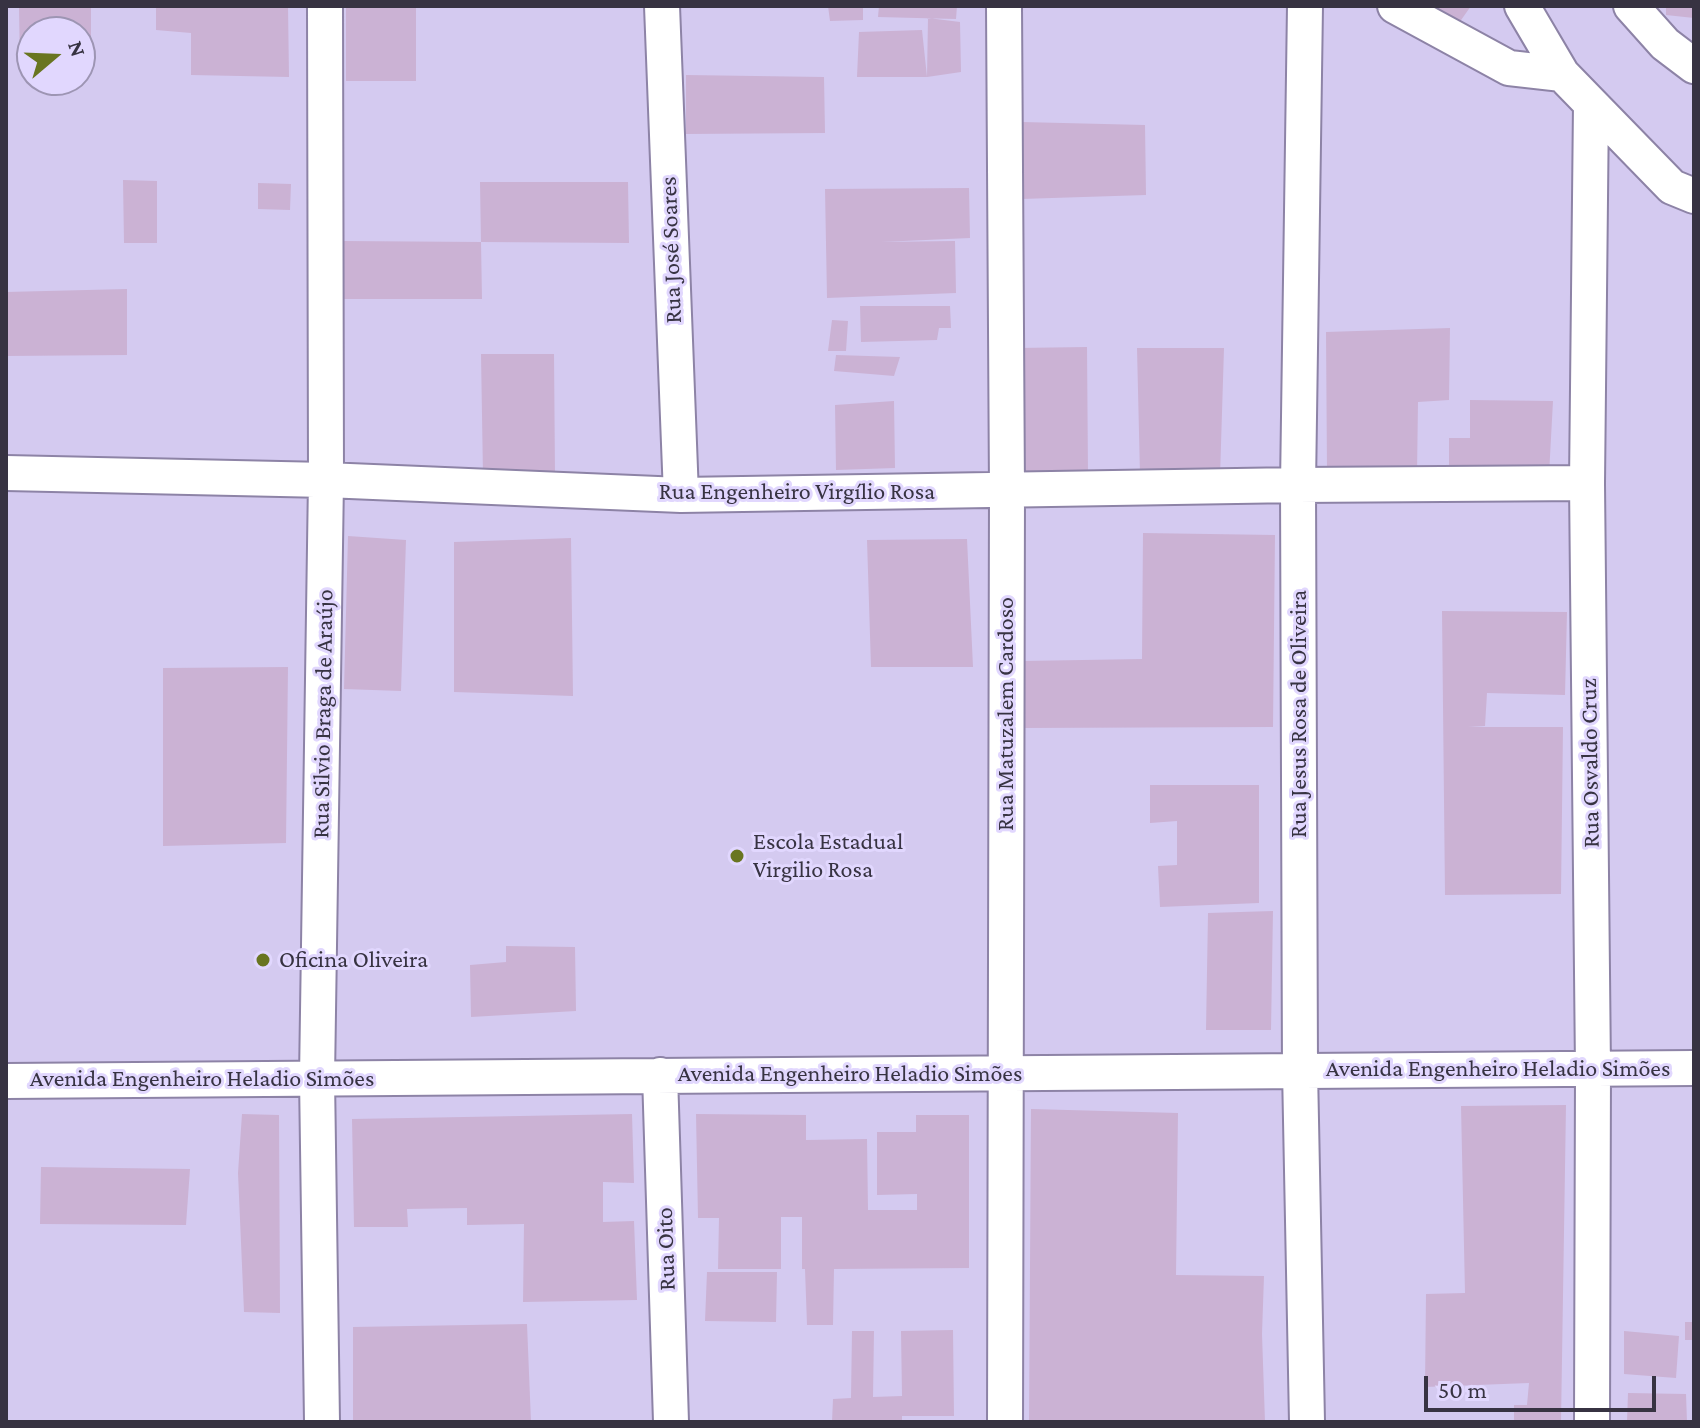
<!DOCTYPE html>
<meta charset="utf-8">
<style>
body{margin:0}
#map{position:relative;width:1700px;height:1428px;overflow:hidden;background:#d4caf0;font-family:"Crimson Pro",serif}
canvas{display:block}
.frame{position:absolute;inset:0;border:8px solid #373342;pointer-events:none}
.north{position:absolute;left:16px;top:16px;width:80px;height:80px;box-sizing:border-box;background:#e1d7fe;border:2px solid #9d95b3;border-radius:50%;rotate:71deg;font-size:22px;font-weight:700;line-height:32px;text-align:center;color:#373342}
.north::after{content:'';display:block;margin:auto;width:28px;height:36px;background:#697521;clip-path:polygon(50% 0,100% 100%,50% 72%,0 100%)}
.scale{position:absolute;left:1424px;top:1376px;width:232px;height:36px;box-sizing:border-box;border:4px solid #373342;border-top:0;padding-left:10px;font-size:24px;line-height:28px;white-space:nowrap;color:#373342;-webkit-text-stroke:6px #e1d7fe;paint-order:stroke}
</style>
<div id="map">
<canvas width="1700" height="1428"></canvas>
<div class="frame"></div>
<div class="north">N</div>
<div class="scale">50 m</div>
</div>
<script>
const ctx = document.querySelector('canvas').getContext('2d');
ctx.lineJoin = 'round';
function fill(path, color) {
  ctx.fillStyle = color;
  ctx.fill(path, 'evenodd');
}
function toPath(rows) {
  const path = new Path2D();
  for (const r of rows) {
    path.moveTo(r[0], r[1]);
    for (let i = 2; i < r.length; i += 2) path.lineTo(r[i], r[i + 1]);
  }
  return path;
}
function strokePath(path, color, width, dash) {
  ctx.strokeStyle = color;
  ctx.lineWidth = width;
  ctx.lineCap = dash ? 'butt' : 'round';
  ctx.setLineDash(dash || []);
  ctx.stroke(path);
}
function label(font, color, halo, rows, align = 'center') {
  ctx.font = font + ' "Crimson Pro",serif';
  ctx.lineWidth = 6;
  ctx.setLineDash([]);
  ctx.textBaseline = 'middle';
  ctx.strokeStyle = halo;
  ctx.fillStyle = color;
  for (const [text, x, y, turn = 0] of rows) {
    ctx.save();
    ctx.translate(x, y);
    ctx.rotate((+turn || 0) * Math.PI / 180);
    ctx.textAlign = isNaN(turn) ? turn : align;
    if (halo) ctx.strokeText(text, 0, 0);
    ctx.fillText(text, 0, 0);
    ctx.restore();
  }
}
fill(toPath([
 [19,6,91,6,91,73,80,72,80,32,32,32,32,71,20,71],
 [156,6,288,6,289,77,191,75,191,33,156,30],
 [346,6,416,6,416,81,346,81],
 [828,6,863,6,863,20,830,21],
 [879,6,957,6,956,19,878,17],
 [1408,6,1471,6,1454,30],
 [1666,6,1694,6,1694,18,1666,15],
 [928,18,960,22,961,72,927,77],
 [922,30,927,77,857,77,859,32],
 [686,75,824,77,825,133,686,134],
 [1022,122,1145,125,1146,195,1021,199],
 [123,180,157,181,157,243,124,243],
 [480,182,628,182,629,243,481,242,482,299,342,299,342,241,481,242],
 [258,183,291,184,290,210,258,209],
 [969,188,970,238,881,242,955,241,956,293,827,298,825,189],
 [127,289,127,355,6,356,6,292],
 [860,306,950,306,951,328,939,328,937,340,861,342],
 [832,320,848,321,846,351,828,351],
 [1450,328,1449,400,1418,402,1417,474,1327,472,1326,332],
 [1087,347,1088,474,1019,472,1017,348],
 [1137,348,1224,348,1220,477,1140,475],
 [481,354,554,354,555,475,483,476],
 [836,355,900,357,894,376,834,371],
 [1470,400,1553,401,1549,475,1449,474,1449,438,1470,438],
 [894,401,895,468,836,470,835,405],
 [1143,533,1275,535,1273,727,1021,728,1023,661,1142,659],
 [348,536,406,540,401,691,344,689],
 [571,538,573,696,454,692,454,542],
 [967,539,973,667,871,667,867,540],
 [1442,611,1567,612,1565,695,1487,693,1485,726,1468,727,1563,727,1561,894,1445,895],
 [288,667,286,843,163,846,163,668],
 [1150,785,1259,785,1259,903,1160,907,1158,866,1177,865,1177,821,1150,823],
 [1273,911,1271,1030,1206,1030,1208,913],
 [506,946,575,947,576,1011,471,1017,470,965,506,962],
 [1566,1105,1561,1422,1514,1422,1514,1405,1527,1405,1529,1383,1425,1387,1426,1294,1465,1293,1461,1106],
 [1031,1109,1178,1113,1176,1275,1264,1276,1262,1334,1265,1422,1029,1422],
 [242,1114,279,1115,280,1313,244,1312,238,1173],
 [632,1114,634,1183,603,1182,603,1222,634,1221,637,1300,523,1302,524,1224,467,1225,467,1208,407,1209,408,1227,354,1227,352,1119],
 [696,1114,806,1115,806,1140,867,1139,868,1210,917,1210,917,1194,877,1195,877,1132,916,1132,916,1115,969,1115,969,1268,834,1269,833,1325,807,1325,805,1269,802,1269,802,1217,781,1217,781,1269,718,1269,719,1218,698,1218],
 [41,1167,190,1169,186,1225,40,1224],
 [707,1272,777,1272,776,1322,705,1321],
 [1685,1322,1694,1322,1694,1340,1685,1340],
 [527,1324,531,1422,353,1422,353,1327],
 [953,1330,954,1416,902,1416,902,1422,832,1422,833,1399,851,1398,852,1331,874,1331,873,1397,902,1396,901,1331],
 [1624,1331,1679,1336,1676,1378,1624,1374],
 [1628,1393,1686,1394,1687,1422,1627,1422]
]), '#cbb2d4');
const minor = toPath([
 [662,6,681,495],
 [1004,6,1007,491,1005,1422],
 [1305,6,1298,485,1300,1070,1307,1422],
 [1395,6,1509,68,1562,74],
 [1522,6,1562,74,1672,187,1694,196],
 [1631,6,1665,44,1694,66],
 [1591,104,1587,483,1593,1070,1592,1422],
 [6,473,326,480,681,495,1298,485,1587,483],
 [660,1075,671,1422],
 [6,1081,1694,1068],
 [322,1422,317,1078,326,480,325,6]
]);
strokePath(minor, '#8d83a6', 38);
strokePath(minor, '#fff', 34);
for (const [x, y, r, color] of [
 [737,856,8,"#697521"],
 [263,960,8,"#697521"]
]) {
  const dot = new Path2D();
  dot.arc(x, y, r, 0, 2 * Math.PI);
  ctx.fillStyle = color;
  ctx.fill(dot);
  strokePath(dot, '#e1d7fe', 3);
}
label('24px', '#373342', '#e1d7fe', [
 ["Rua José Soares",671,250,-92],
 ["Rua Engenheiro Virgílio Rosa",797,492],
 ["Rua Silvio Braga de Araújo",323,714,-89],
 ["Rua Matuzalem Cardoso",1006,714,-90],
 ["Rua Jesus Rosa de Oliveira",1299,714,-90],
 ["Rua Osvaldo Cruz",1590,763,-91],
 ["Avenida Engenheiro Heladio Simões",1498,1069],
 ["Avenida Engenheiro Heladio Simões",850,1074],
 ["Avenida Engenheiro Heladio Simões",202,1079],
 ["Rua Oito",666,1249,-92]
]);
label('24px', '#373342', '#e1d7fe', [
 ["Escola Estadual",753,842],
 ["Virgilio Rosa",753,870],
 ["Oficina Oliveira",279,960]
], 'left');
</script>
